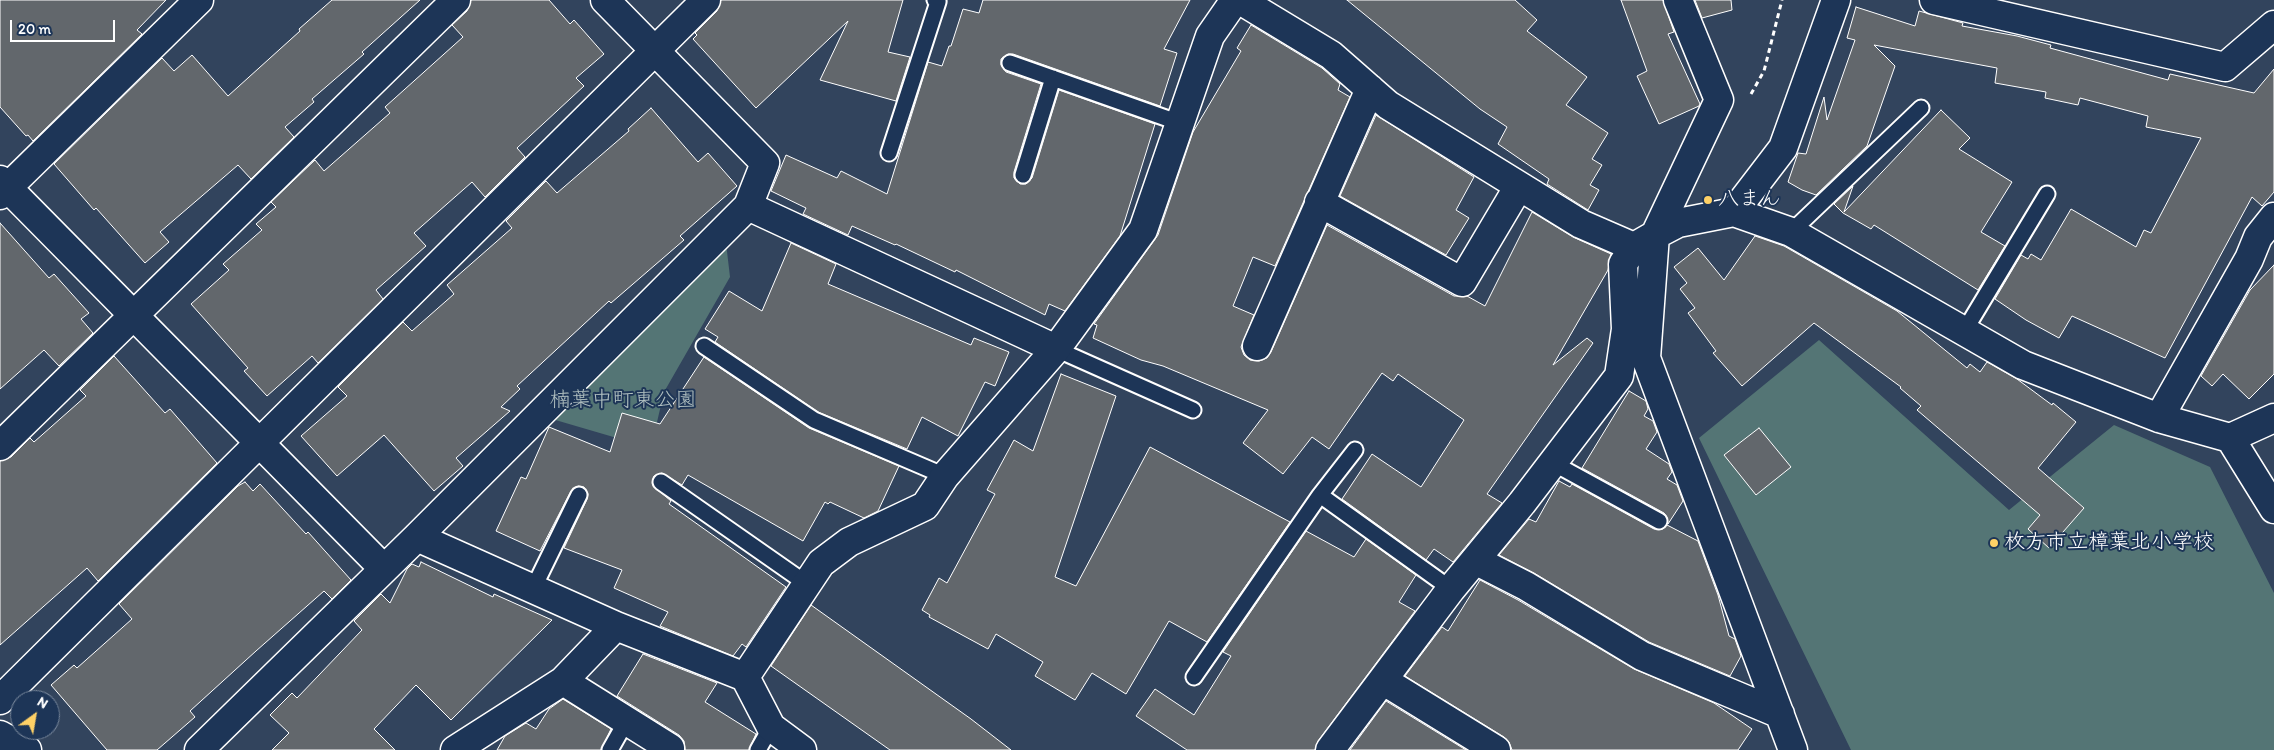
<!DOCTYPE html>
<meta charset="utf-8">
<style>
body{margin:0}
#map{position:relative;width:2274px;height:750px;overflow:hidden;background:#32445d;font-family:Itim,sans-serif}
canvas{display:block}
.north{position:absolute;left:10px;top:690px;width:50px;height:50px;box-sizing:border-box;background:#1d3557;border:1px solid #77869a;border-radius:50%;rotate:32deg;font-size:14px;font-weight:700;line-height:20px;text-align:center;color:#fff}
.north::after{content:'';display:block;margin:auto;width:18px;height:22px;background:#ffd166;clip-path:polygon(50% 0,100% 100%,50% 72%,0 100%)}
.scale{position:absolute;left:10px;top:20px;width:105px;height:22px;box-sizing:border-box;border:2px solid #fff;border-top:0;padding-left:6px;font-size:15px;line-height:18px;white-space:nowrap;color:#fff;-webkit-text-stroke:4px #1d3557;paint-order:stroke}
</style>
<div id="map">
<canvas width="2274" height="750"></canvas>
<div class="north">N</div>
<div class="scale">20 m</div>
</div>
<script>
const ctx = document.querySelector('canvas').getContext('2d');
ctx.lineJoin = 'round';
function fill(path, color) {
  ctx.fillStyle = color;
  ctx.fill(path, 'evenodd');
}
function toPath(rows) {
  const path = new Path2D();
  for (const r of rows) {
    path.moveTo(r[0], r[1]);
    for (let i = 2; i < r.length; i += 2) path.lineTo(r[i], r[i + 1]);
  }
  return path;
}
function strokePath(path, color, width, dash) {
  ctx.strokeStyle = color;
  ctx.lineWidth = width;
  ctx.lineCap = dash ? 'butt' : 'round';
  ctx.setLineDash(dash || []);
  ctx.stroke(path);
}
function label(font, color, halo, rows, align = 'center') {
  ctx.font = font + ' Itim,"Klee One",sans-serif';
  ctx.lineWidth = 4;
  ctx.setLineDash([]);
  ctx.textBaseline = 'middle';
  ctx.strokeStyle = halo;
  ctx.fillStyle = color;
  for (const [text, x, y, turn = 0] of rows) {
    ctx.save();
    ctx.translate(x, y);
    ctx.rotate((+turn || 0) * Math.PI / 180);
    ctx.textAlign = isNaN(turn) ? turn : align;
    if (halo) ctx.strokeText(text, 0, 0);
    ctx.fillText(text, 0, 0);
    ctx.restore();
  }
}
fill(toPath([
 [726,243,730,277,664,392,651,448,552,419],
 [1819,340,2009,510,2114,425,2210,467,2274,593,2274,750,1851,750,1699,438]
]), '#547575');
const building = toPath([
 [0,0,166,0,137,30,142,34,33,141,28,135,26,136,0,107,0,0],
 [332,0,420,0,362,52,364,54,312,99,314,102,285,127,294,137,251,179,238,165,160,232,169,242,145,263,96,208,94,210,54,164,162,58,174,71,192,55,228,96,300,31,299,29,332,0],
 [471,0,549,0,570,24,574,20,604,54,576,78,584,86,517,148,525,157,485,197,472,182,414,233,426,246,376,290,383,299,318,363,312,356,267,396,244,371,248,368,191,304,229,270,223,264,262,230,256,224,276,207,271,202,315,160,324,171,390,113,385,107,463,37,452,25,467,11,471,0],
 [721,0,903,0,888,52,910,57,896,101,820,80,848,21,756,108,693,39,697,35,695,33,717,11,721,0],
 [983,0,1190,0,1164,49,1177,53,1160,106,1013,54,1008,54,1001,59,1001,65,1006,72,1041,84,1014,172,1014,178,1020,184,1026,184,1032,178,1059,90,1155,124,1120,236,1065,311,1049,304,1045,315,956,270,955,272,896,244,895,245,852,226,848,235,803,214,806,208,771,191,786,155,837,178,841,171,887,194,928,62,942,66,949,46,951,46,963,9,979,13,983,0],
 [1347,0,1515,0,1537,20,1527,31,1587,77,1566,105,1608,133,1592,159,1602,165,1590,185,1599,190,1588,210,1547,184,1549,179,1498,144,1507,127,1480,109,1347,0],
 [1621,0,1663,0,1674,32,1668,34,1700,104,1699,106,1659,124,1637,76,1647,71,1621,0],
 [1695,0,1731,0,1732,10,1702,18,1695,0],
 [1856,7,1915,26,1919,11,1963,23,1962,26,2017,36,2051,45,2050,48,2168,80,2170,74,2254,93,2274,69,2274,192,2262,206,2252,197,2165,358,2072,316,2059,338,2026,320,1995,299,2021,255,2028,259,2031,254,2041,260,2071,209,2136,247,2144,230,2151,233,2201,138,2146,127,2148,116,2080,98,2078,105,2045,98,2046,92,1995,83,1997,68,1874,45,1895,66,1867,146,1816,195,1802,190,1788,182,1798,153,1806,154,1824,97,1827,120,1855,40,1847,38,1856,7],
 [1251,25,1322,68,1340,84,1338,90,1350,97,1275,266,1253,257,1233,306,1254,315,1241,347,1244,355,1250,360,1259,361,1267,358,1271,352,1327,225,1454,296,1467,296,1485,306,1532,212,1573,237,1611,254,1608,270,1553,365,1587,338,1593,343,1487,494,1502,503,1453,562,1434,549,1426,560,1342,499,1372,454,1421,487,1464,420,1398,374,1393,381,1382,373,1329,449,1312,437,1283,474,1243,443,1268,410,1163,366,1141,360,1093,338,1097,325,1094,324,1158,235,1193,132,1241,51,1237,48,1251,25],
 [651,108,698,162,708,153,737,186,680,236,684,240,611,303,609,301,517,386,520,389,501,407,510,411,456,458,463,466,434,491,384,435,337,476,301,436,347,396,338,387,403,322,412,331,454,294,447,285,512,228,506,221,546,181,557,193,629,131,628,129,651,108],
 [1941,110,1970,138,1959,149,2012,182,1981,232,2005,246,1978,290,1874,225,1871,229,1843,213,1834,204,1853,186,1844,212,1941,110],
 [1376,115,1474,177,1456,210,1469,218,1446,255,1340,196,1376,115],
 [0,223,49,278,54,274,89,313,81,319,93,333,59,366,44,350,0,389,0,223],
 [1755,236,1784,246,1897,311,1967,368,1970,364,1980,372,1987,362,2017,379,2052,405,2053,403,2076,422,2038,468,2084,508,2049,548,2028,529,2040,515,1917,410,1921,406,1900,388,1901,387,1814,323,1742,386,1713,353,1716,351,1688,313,1695,308,1680,289,1687,283,1674,267,1698,248,1724,280,1755,236],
 [791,243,836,264,828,284,971,345,974,338,1009,352,995,386,985,382,958,436,922,417,907,449,818,412,715,342,718,337,705,329,729,291,762,311,791,243],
 [2274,265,2274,374,2249,399,2223,374,2212,386,2201,376,2250,290,2274,265],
 [114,356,165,413,170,409,217,463,98,581,87,568,0,645,0,461,11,457,30,438,34,442,86,396,80,390,114,356],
 [704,357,809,428,899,466,878,511,864,518,830,502,828,504,825,502,803,541,688,475,682,485,662,473,654,476,653,486,671,501,669,504,786,587,746,647,742,644,733,656,660,626,668,612,614,588,622,570,564,548,587,499,588,494,584,487,578,486,571,491,540,551,496,531,521,477,526,479,549,427,610,452,622,413,660,424,704,357],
 [1061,374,1116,396,1055,577,1076,586,1150,447,1290,522,1207,642,1169,621,1126,694,1092,673,1075,700,1035,676,1043,662,996,634,988,649,929,617,930,615,922,610,939,578,947,583,995,494,987,490,1014,440,1033,451,1061,374],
 [1629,391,1646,401,1648,409,1644,416,1653,421,1657,432,1646,449,1669,464,1672,472,1667,479,1677,485,1683,501,1668,524,1667,517,1664,513,1582,468,1629,391],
 [1759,428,1791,467,1756,495,1724,455,1759,428],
 [1559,481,1570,487,1572,484,1654,529,1663,529,1667,525,1698,541,1718,595,1729,636,1735,639,1741,656,1730,676,1649,642,1534,573,1499,555,1529,519,1536,522,1559,481],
 [245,482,253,491,260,484,306,534,308,532,351,580,332,599,324,591,256,651,190,711,195,717,157,750,107,750,51,685,74,665,77,668,132,619,119,604,238,486,245,482],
 [1306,531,1354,557,1366,539,1416,575,1399,602,1415,611,1318,741,1315,750,1187,750,1136,716,1155,689,1194,715,1231,656,1223,652,1306,531],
 [421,562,493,597,494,594,552,620,451,720,416,685,374,729,395,750,272,750,289,733,270,715,292,693,297,698,362,630,354,621,381,594,390,603,407,569,412,564,419,567,421,562],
 [1480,580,1518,600,1634,669,1714,703,1752,729,1738,750,1512,750,1509,742,1504,737,1405,676,1442,627,1448,631,1480,580],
 [811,605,971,719,1011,750,890,750,771,666,811,605],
 [643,654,717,683,705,702,756,734,749,750,685,750,684,741,679,735,617,696,643,654],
 [563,699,611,729,601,750,497,750,505,736,526,723,536,729,549,709,563,699],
 [1386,701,1466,750,1350,750,1386,701]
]);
fill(building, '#62676c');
strokePath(building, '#fff', 1);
const service = toPath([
 [1010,63,1180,123],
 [889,153,938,2,935,0],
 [1023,175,1053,78],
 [1791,232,1921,108],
 [1965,330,2047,194],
 [704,346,814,420,945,476],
 [1056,349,1193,410],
 [1553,463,1659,521],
 [661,482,807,584],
 [1320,495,1451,589],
 [533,589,579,495],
 [1194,677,1320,495,1355,450],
 [610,750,627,720],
 [758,750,771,727]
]);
const minor = toPath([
 [1240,0,1331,55,1388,105,1581,224,1634,247,1655,235,1719,100,1678,0],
 [1934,0,2225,67,2274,25],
 [0,180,384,569],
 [0,195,199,0],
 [1319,202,1462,282,1519,186],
 [748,206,1056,349],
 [1734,212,1791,232,2023,365,2159,418,2230,438,2274,509],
 [1257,346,1370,89],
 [2159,418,2249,259,2258,237,2274,217],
 [2230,438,2274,418],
 [0,446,456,0],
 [417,537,616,626,563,681,455,750],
 [1475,560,1522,503,1619,376,1626,329,1623,264,1634,247],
 [616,626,745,677,771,727,802,750],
 [745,677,821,563,849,542,925,506,945,476,1056,349,1143,230,1210,36,1235,0],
 [563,681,670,748],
 [1384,681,1496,750],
 [0,700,706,0],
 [0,735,27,750],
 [199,750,417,537,748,206,765,163,605,0],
 [1330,750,1451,589,1475,560,1526,586,1642,656,1780,714],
 [1793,750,1646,358,1655,235,1678,223,1734,212,1783,148,1836,0]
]);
strokePath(service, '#fff', 19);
strokePath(minor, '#fff', 31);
strokePath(toPath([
 [1751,94,1764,71,1782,0]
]), '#fff', 3, [5, 4]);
strokePath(service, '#1d3557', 15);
strokePath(minor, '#1d3557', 28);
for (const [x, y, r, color] of [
 [1708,200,5,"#ffd166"],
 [1994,543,5,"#ffd166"]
]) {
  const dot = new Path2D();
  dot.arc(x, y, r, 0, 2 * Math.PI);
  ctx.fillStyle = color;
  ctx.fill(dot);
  strokePath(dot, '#1d3557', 2);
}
label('21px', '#fff', '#1d3557', [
 ["八まん",1718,200],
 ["枚方市立樟葉北小学校",2004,543]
], 'left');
label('21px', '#b2c1c1', '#1d3557', [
 ["楠葉中町東公園",623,401]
]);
</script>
